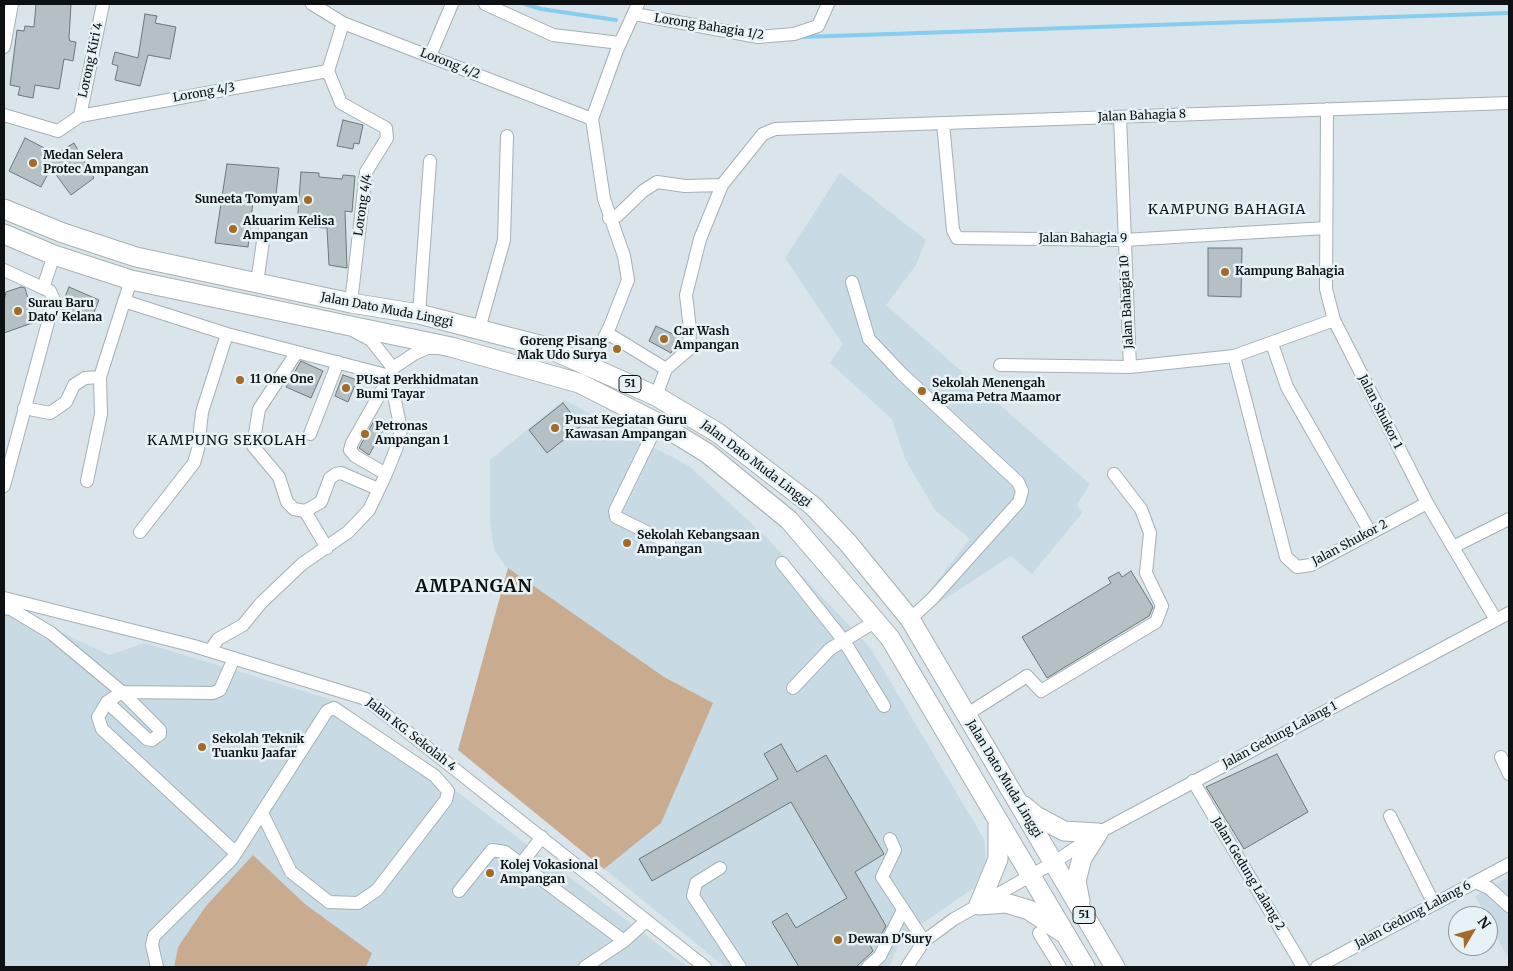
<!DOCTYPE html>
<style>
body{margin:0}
#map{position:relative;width:1513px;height:971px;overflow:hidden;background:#d9e5ea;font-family:Merriweather,serif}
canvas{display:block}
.frame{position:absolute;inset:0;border:5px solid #0d1113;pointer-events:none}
.north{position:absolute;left:1448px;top:906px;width:50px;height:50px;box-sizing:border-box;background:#e7f2f7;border:1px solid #90989c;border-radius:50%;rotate:53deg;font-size:14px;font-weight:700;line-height:20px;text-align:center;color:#0d1113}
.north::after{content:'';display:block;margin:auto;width:18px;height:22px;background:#a36a28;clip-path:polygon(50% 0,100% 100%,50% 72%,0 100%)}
</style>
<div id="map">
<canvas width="1513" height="971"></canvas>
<div class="frame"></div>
<div class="north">N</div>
</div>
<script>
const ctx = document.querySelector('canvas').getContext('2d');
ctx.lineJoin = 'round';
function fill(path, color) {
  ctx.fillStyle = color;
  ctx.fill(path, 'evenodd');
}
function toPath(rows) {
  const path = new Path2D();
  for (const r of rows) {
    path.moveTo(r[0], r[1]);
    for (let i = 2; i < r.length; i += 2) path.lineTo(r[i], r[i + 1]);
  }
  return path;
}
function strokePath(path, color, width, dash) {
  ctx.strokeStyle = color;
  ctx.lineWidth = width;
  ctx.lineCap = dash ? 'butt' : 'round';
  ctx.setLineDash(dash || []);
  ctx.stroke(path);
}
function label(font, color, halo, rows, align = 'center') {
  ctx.font = font + ' Merriweather,serif';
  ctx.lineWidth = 5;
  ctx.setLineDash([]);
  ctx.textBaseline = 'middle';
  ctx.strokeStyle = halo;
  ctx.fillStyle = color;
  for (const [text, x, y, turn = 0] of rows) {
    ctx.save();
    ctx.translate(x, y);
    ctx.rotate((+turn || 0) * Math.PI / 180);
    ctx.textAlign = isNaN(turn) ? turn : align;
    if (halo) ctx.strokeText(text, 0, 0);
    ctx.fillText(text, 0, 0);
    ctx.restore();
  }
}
fill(toPath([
 [840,173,926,240,916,265,886,305,1090,484,1077,504,1082,513,1032,574,1011,556,927,610,922,600,970,539,935,510,905,459,892,419,830,363,843,344,785,258],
 [564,400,689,466,765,536,871,649,984,839,986,861,974,888,901,938,889,967,725,967,458,750,508,569,494,550,490,521,490,460],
 [4,605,109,655,145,643,339,702,688,967,366,967,371,953,305,904,253,855,178,947,174,967,4,967],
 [1509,877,1509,960,1488,921,1488,916,1486,916,1475,896]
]), '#c8dbe5');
fill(toPath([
 [508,568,664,677,713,703,661,823,604,869,458,750],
 [253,855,305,904,372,953,366,967,174,967,178,947,206,906]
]), '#c9ac90');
strokePath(toPath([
 [525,4,541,9,616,20],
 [802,37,1509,13]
]), '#86cdef', 4);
const building = toPath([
 [36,4,71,4,69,38,70,41,76,42,73,61,64,59,59,89,35,85,33,98,18,95,20,87,10,85,17,30,24,31,25,26,34,27,36,4],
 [145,14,157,16,155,23,176,27,170,59,148,55,140,86,115,80,118,66,112,64,115,52,138,58,145,14],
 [343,120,363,125,359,144,354,143,353,149,337,146,343,120],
 [25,138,56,154,74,143,94,178,71,195,51,168,41,187,9,171,25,138],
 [227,164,279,168,275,203,253,201,248,247,215,243,227,164],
 [301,172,319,173,319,177,342,179,343,175,355,176,352,212,345,211,347,268,329,265,327,228,297,226,301,172],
 [1208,248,1242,248,1241,297,1208,296,1208,248],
 [21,287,25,288,35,322,4,333,4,300,6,292,21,287],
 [69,287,99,300,90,322,60,309,69,287],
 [656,326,679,337,671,353,649,341,656,326],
 [301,361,323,371,311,398,286,387,301,361],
 [343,375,357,380,348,402,335,396,343,375],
 [563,403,581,426,547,453,529,430,563,403],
 [375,419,386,425,369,455,359,448,375,419],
 [1131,571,1153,607,1149,616,1047,678,1022,637,1111,583,1108,578,1119,572,1122,577,1131,571],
 [781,744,797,772,826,755,884,854,855,872,886,926,881,935,869,943,873,951,856,967,799,967,772,922,787,913,796,928,847,898,791,802,652,881,639,859,778,779,764,754,781,744],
 [1277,754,1308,812,1244,849,1206,787,1277,754]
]);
fill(building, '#b5c0c5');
strokePath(building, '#6c767b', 1);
const minor = toPath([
 [312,4,343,23,592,119],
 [485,4,553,35,620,43],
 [634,14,758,37,794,34,818,26,828,4],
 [343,23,328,71,341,103,386,128,387,138,366,172,351,303],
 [4,47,12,4],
 [430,56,452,4],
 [1327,109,1326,289,1334,320,1427,503],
 [4,115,58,131,80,116,328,71],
 [80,116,103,4],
 [1120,117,1130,367],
 [943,123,953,230,957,238,1124,240,1326,228],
 [609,218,617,216,643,191,657,182,685,186,722,185],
 [4,270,43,288],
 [852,282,869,339,902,374,1018,482,1022,491,1019,502,932,599,910,619],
 [257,283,265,227],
 [124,301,227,334,390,376],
 [419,314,430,161],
 [479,329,504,240,507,136],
 [354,331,371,340,393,368],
 [607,333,666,369],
 [1272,344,1287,387,1370,532],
 [297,352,259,409,253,446,279,477,287,502,294,509,305,511,321,502,330,478,336,474,341,473,378,489],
 [1234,356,1286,557,1297,567,1311,565,1427,503,1496,620],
 [1000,365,1130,367,1234,356,1334,320],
 [590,366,610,326,628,280,624,256,604,199,592,119,617,50,638,4],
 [656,396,666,369,689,349,690,329,686,295,700,239,722,185,763,134,775,129,1509,103],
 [24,408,50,413,66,402,74,385,85,378,100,377],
 [658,423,615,511,616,517,669,543],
 [310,434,338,362],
 [386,474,355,456,350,450,352,443,390,376],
 [87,481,101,414,100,377,131,280],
 [4,486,54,300,50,291,43,288,54,255],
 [305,511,327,548],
 [140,532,194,463,198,449,202,412,227,334],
 [1453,547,1509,519],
 [782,563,844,641,884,706],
 [4,598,194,646,366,699,705,967],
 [4,608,11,609,51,633,122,692,213,693,220,690,234,658],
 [210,651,218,639,243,625,261,603,302,564,348,532,369,510,386,474,398,444,401,430,390,376,393,368,414,354,427,348,439,348],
 [793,688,830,649,876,621],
 [107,702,147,739,152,740,160,734,160,730,122,692,107,702,98,717,102,729,236,853],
 [966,715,1027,676,1041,691,1156,622,1162,606,1146,573,1150,533,1141,509,1114,474],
 [1501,757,1509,774],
 [1193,781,1303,967],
 [1390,816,1434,904],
 [542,837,521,864,624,941,646,921],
 [890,839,895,850,882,877,924,941],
 [720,868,696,883,693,896,740,967],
 [1475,882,1489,888,1509,906],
 [459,891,492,850,505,852,521,864],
 [1039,933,1060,967],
 [157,967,152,945,154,936,232,859,327,711,334,708,435,776,448,791,446,800,377,890,358,903,329,902,291,872,262,813],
 [585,967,624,941],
 [868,967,880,956,903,910],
 [907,967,924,941,954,919,1053,863,1098,833,1509,613],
 [1317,967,1509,864]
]);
const highway = toPath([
 [4,209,63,233,136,257,351,303,419,314,543,346,656,396,718,433,813,506,848,543,910,619,1115,967],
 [4,234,54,255,131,280,451,347,579,383,658,423,707,453,789,520,890,638,1085,967],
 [1024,806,1036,816,1064,831,1098,833],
 [998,821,998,859,979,905,1006,903,1029,910,1062,932],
 [1080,901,1076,881,1082,858,1098,833]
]);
strokePath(minor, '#a5b0b5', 14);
strokePath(highway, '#a5b0b5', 21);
strokePath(minor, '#fff', 12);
strokePath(highway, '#fff', 19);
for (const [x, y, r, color] of [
 [33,163,5,"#a36a28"],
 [308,200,5,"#a36a28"],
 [233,229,5,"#a36a28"],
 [1225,272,5,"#a36a28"],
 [18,311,5,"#a36a28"],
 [664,339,5,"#a36a28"],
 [617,349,5,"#a36a28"],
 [240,380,5,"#a36a28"],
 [346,388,5,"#a36a28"],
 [922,391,5,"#a36a28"],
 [555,428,5,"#a36a28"],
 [365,434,5,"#a36a28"],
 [627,543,5,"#a36a28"],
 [202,747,5,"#a36a28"],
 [490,873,5,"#a36a28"],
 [838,940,5,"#a36a28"]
]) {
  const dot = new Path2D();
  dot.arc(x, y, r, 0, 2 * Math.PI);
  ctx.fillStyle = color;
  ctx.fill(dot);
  strokePath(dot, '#e7f2f7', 2);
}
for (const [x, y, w] of [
 [630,384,22],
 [1084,915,22]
]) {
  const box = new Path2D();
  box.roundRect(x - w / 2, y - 8.5, w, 17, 4);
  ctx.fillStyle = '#e7f2f7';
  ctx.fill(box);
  strokePath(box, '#0d1113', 1);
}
label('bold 11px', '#0d1113', null, [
 ["51",630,384],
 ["51",1084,915]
]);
label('12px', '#0d1113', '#e7f2f7', [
 ["Lorong Bahagia 1/2",709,27,9],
 ["Lorong Kiri 4",91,60,-78],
 ["Lorong 4/2",450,64,21],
 ["Lorong 4/3",204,93,-10],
 ["Jalan Bahagia 8",1142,116,-2],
 ["Lorong 4/4",363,205,-82],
 ["Jalan Bahagia 9",1083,239],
 ["Jalan Bahagia 10",1127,302,-93],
 ["Jalan Dato Muda Linggi",387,310,11],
 ["Jalan Shukor 1",1380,412,63],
 ["Jalan Dato Muda Linggi",756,464,37],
 ["Jalan Shukor 2",1350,543,-28],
 ["Jalan KG. Sekolah 4",411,735,38],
 ["Jalan Gedung Lalang 1",1280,735,-28],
 ["Jalan Dato Muda Linggi",1004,779,59],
 ["Jalan Gedung Lalang 2",1248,874,59],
 ["Jalan Gedung Lalang 6",1413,915,-28]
]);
label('bold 12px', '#0d1113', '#e7f2f7', [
 ["Medan Selera",43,156],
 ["Protec Ampangan",43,170],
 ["Suneeta Tomyam",298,200,"right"],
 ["Akuarim Kelisa",243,222],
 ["Ampangan",243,236],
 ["Kampung Bahagia",1235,272],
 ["Surau Baru",28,304],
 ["Dato' Kelana",28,318],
 ["Car Wash",674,332],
 ["Ampangan",674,346],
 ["Goreng Pisang",607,342,"right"],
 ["Mak Udo Surya",607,356,"right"],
 ["11 One One",250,380],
 ["PUsat Perkhidmatan",356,381],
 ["Bumi Tayar",356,395],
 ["Sekolah Menengah",932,384],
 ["Agama Petra Maamor",932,398],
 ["Pusat Kegiatan Guru",565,421],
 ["Kawasan Ampangan",565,435],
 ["Petronas",375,427],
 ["Ampangan 1",375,441],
 ["Sekolah Kebangsaan",637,536],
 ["Ampangan",637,550],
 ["Sekolah Teknik",212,740],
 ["Tuanku Jaafar",212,754],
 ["Kolej Vokasional",500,866],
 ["Ampangan",500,880],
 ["Dewan D'Sury",848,940]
], 'left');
ctx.letterSpacing = '1px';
label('14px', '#0d1113', '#e7f2f7', [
 ["KAMPUNG BAHAGIA",1227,210],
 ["KAMPUNG SEKOLAH",227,441]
]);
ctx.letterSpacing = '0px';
ctx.letterSpacing = '1px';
label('bold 18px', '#0d1113', '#e7f2f7', [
 ["AMPANGAN",474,587]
]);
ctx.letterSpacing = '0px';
</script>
